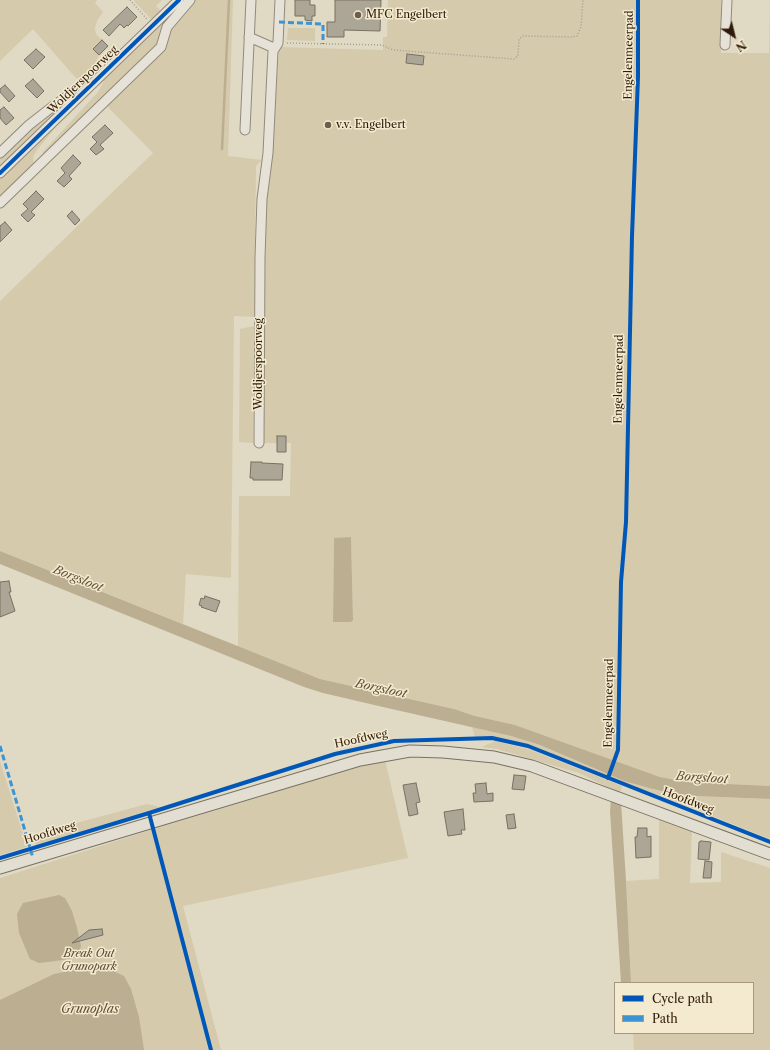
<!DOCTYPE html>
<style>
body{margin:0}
#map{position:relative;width:770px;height:1050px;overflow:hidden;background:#e0d9c3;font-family:"Libre Caslon Text",serif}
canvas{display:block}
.legend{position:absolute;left:614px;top:982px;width:140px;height:52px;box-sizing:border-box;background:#f3ead0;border:1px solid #a59780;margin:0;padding:5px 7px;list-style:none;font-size:12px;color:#2f1b09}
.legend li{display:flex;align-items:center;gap:8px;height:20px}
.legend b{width:20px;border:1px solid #a59780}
.north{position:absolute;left:714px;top:16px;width:40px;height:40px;-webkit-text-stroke:3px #f3ead0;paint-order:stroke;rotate:145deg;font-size:11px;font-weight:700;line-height:16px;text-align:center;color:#2f1b09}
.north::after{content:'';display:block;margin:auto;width:14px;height:18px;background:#2f1b09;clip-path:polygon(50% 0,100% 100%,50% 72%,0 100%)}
</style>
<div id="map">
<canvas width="770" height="1050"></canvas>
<ul class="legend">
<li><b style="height:5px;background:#0057b8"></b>Cycle path</li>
<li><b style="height:5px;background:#3d94d2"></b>Path</li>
</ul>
<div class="north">N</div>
</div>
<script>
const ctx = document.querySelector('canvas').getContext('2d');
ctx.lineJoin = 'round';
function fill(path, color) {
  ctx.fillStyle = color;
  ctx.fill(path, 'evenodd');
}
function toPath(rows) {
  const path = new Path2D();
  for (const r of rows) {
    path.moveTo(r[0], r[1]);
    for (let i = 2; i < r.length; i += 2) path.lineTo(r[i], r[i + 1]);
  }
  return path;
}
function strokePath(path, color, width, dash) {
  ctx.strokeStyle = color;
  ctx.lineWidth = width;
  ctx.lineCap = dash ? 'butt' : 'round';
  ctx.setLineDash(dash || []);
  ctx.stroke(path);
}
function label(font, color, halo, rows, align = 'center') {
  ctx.font = font + ' "Libre Caslon Text",serif';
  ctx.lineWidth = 3;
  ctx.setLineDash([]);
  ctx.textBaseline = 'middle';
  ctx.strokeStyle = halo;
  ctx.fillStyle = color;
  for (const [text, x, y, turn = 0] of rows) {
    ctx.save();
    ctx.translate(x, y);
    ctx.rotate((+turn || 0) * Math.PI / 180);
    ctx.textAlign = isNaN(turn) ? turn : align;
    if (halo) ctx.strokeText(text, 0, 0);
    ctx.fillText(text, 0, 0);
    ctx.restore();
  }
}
fill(toPath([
 [0,0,97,0,95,3,103,12,97,21,95,28,96,34,102,40,93,49,99,55,97,60,102,66,91,77,81,81,75,77,33,29,0,61],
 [135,0,162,0,156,6,161,11,151,19,134,1],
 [193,0,233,0,228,156,262,160,256,166,254,317,234,316,231,578,186,574,183,624,0,551,0,301,153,153,106,105,167,45,169,28],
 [388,0,721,0,721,53,769,53,770,0,770,786,686,782,660,777,515,725,475,716,454,709,320,679,238,647,239,496,290,496,291,443,261,443,265,209,271,163,279,47,383,50,383,37,387,37],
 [351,537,353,620,333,622,334,539],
 [166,17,159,34,158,43,153,52,43,157,43,152,53,141,98,92,103,83,104,76],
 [288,28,315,28,315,41,287,40],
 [94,87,90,94,56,127,37,150,33,157,34,166,0,199,0,178],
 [63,103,63,105,0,167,0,157,32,126],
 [254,326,253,443,239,442,240,329],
 [472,727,511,736,540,745,624,781,649,788,670,793,696,796,770,799,770,839,670,799,623,783,538,748,500,738,475,737],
 [495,741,531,750,622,786,620,793,579,773,497,749,482,747],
 [385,760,408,858,183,906,221,1050,0,1050,0,878,154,829,270,794,319,778],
 [0,761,27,847,0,855],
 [147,804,160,807,36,845,32,835],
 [659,816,692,829,690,883,721,882,721,852,770,868,770,1050,634,1050,633,1033,753,1033,753,983,631,983,626,881,659,879]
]), '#d5caac');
fill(toPath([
 [351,537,353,620,351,622,333,622,334,538],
 [0,551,320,679,454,709,475,716,515,725,660,777,686,782,770,786,770,799,696,796,670,793,649,788,624,781,540,745,511,736,383,707,323,693,304,687,0,564],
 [611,800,621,802,626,881,631,983,621,983,610,811],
 [59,895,65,898,72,911,77,928,81,946,79,953,74,958,56,961,39,963,30,959,19,933,17,914,23,903],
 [84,968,109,969,124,976,131,989,139,1017,144,1050,0,1050,0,1000,54,974]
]), '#bcae91');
strokePath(toPath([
 [222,149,229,0]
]), '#bcae91', 2.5);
const building = toPath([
 [295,0,310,0,310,5,315,5,315,16,312,16,312,21,305,20,305,16,295,16,295,0],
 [335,0,381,0,380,31,344,30,344,37,327,37,327,22,335,22,335,0],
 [127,7,137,17,128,26,127,25,124,28,120,24,109,36,103,30,127,7],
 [102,40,108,46,99,55,93,49,102,40],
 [36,49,45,57,33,69,24,60,36,49],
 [407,54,424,56,423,65,406,63,407,54],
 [33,79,44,91,37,98,25,86,33,79],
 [5,85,15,96,9,102,0,92,0,89,5,85],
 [4,107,14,118,6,125,0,118,0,110,4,107],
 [105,125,113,133,100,145,104,149,96,155,90,149,97,142,92,137,105,125],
 [73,155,81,163,69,176,72,179,64,187,57,181,65,173,61,168,73,155],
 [36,191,44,199,31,212,35,215,28,222,21,215,28,209,23,204,36,191],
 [72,211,80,220,75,225,67,216,72,211],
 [5,222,12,230,0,242,0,226,5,222],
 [277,436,286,436,286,452,277,452,277,436],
 [251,462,262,462,262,463,283,464,282,480,253,480,253,478,250,478,251,462],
 [9,581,11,592,9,592,15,611,0,617,0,582,9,581],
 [205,596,220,601,216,612,201,607,202,606,199,605,201,598,204,599,205,596],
 [514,775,526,776,524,790,512,789,514,775],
 [416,783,420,802,416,803,418,814,409,816,403,785,416,783],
 [486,783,487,794,493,793,493,801,474,802,473,793,476,793,475,784,486,783],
 [463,809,465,830,461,830,462,834,448,836,444,812,463,809],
 [514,814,516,828,508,829,506,815,514,814],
 [638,828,647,828,647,837,651,836,651,857,636,858,635,837,637,837,638,828],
 [701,841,711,842,709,860,698,859,699,842,701,841],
 [705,861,712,862,711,878,703,878,705,861],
 [102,929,103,935,72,943,89,930,102,929]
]);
fill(building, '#aca696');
strokePath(building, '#787163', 1);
const minor = toPath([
 [249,37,274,48],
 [725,45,727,0],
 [245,130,251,0],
 [0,153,29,125,52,107,68,96,74,101],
 [0,173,179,0],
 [0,203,161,47,167,27,190,0],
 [259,443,260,257,262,199,268,153,273,51,278,43,280,0]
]);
const major = toPath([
 [0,868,360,760,410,751,443,752,494,757,532,766,770,854]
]);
strokePath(minor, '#918a7c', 11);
strokePath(major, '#787163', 13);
strokePath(toPath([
 [130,0,147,19],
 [287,43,382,45,393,50,514,59,518,56,519,39,523,36,572,37,577,36,581,27,583,0]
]), '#a49e94', 1.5, [1, 2]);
strokePath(minor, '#e7e2d7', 9);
strokePath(major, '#e2ded1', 11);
strokePath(toPath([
 [279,22,323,24,323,44],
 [0,746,33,858]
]), '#3d94d2', 3, [6, 3]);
strokePath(toPath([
 [0,173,179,0],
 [608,778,618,750,621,582,626,522,632,236,638,77,638,0],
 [149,813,211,1050],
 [0,858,149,813,335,754,394,741,492,738,528,746,770,842]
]), '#0057b8', 4);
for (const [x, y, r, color] of [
 [358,15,4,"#6d5e4a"],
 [328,125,4,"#6d5e4a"]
]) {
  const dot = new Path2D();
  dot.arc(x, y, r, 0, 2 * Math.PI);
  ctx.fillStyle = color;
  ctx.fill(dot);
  strokePath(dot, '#f3ead0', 1.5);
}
label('11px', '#2f1b09', '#f3ead0', [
 ["MFC Engelbert",366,15],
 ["v.v. Engelbert",336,125]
], 'left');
label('11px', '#2f1b09', '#f3ead0', [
 ["Engelenmeerpad",629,55,-89],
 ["Woldjerspoorweg",83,80,-44],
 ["Woldjerspoorweg",259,364,-90],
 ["Engelenmeerpad",619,379,-89],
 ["Engelenmeerpad",609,703,-89],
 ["Hoofdweg",361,739,-12],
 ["Hoofdweg",688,801,21],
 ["Hoofdweg",50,833,-17]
]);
label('italic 11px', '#5e4c34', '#f3ead0', [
 ["Break Out",89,954],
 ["Grunopark",89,967]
]);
label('italic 12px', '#614f37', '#f3ead0', [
 ["Borgsloot",78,579,22],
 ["Borgsloot",381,689,12],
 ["Borgsloot",702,778,4],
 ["Grunoplas",90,1010]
]);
</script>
